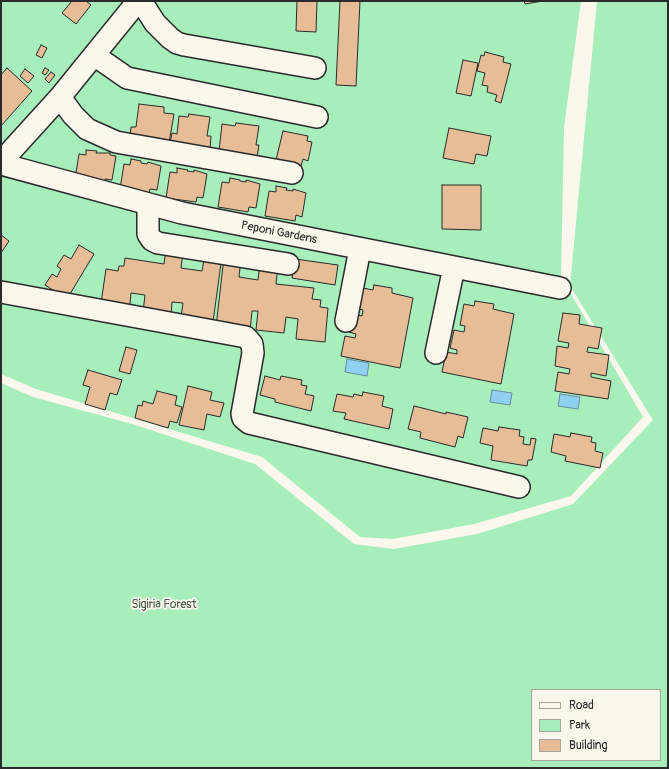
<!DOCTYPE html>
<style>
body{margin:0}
#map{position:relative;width:669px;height:769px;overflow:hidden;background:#fbf7ec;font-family:Pangolin,sans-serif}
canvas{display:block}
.frame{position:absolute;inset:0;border:2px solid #2b2b2b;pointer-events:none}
.legend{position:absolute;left:531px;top:689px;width:130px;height:72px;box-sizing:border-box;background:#fbf7ec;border:1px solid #a8a59f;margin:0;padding:5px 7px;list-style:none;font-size:12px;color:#2b2b2b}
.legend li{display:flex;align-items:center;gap:8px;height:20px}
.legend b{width:20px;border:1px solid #a8a59f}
</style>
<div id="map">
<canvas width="669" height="769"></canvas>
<div class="frame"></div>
<ul class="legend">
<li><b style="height:5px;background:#fbf7ec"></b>Road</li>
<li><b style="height:11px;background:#a7eeba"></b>Park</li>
<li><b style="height:11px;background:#e6bd96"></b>Building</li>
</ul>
</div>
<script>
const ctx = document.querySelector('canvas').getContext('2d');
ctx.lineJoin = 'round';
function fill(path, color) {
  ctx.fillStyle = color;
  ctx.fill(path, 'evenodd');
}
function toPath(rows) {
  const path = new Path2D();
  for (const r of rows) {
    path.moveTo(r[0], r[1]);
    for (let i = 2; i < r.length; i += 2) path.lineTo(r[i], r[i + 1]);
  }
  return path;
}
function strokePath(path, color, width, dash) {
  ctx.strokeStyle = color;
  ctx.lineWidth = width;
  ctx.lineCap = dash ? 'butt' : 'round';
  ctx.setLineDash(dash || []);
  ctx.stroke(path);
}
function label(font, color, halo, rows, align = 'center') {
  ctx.font = font + ' Pangolin,sans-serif';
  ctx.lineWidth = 3.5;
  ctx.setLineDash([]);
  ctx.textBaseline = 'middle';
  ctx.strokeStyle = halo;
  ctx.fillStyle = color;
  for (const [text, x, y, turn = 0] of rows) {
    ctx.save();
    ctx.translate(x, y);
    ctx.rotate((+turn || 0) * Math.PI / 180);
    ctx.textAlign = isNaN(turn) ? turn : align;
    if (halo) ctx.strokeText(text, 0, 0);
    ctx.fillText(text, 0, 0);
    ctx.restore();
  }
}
fill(toPath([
 [1,1,581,1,564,127,561,277,643,417,571,496,474,524,393,539,360,537,262,457,36,389,1,374],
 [597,1,668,1,668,768,1,768,1,383,33,397,132,424,255,464,354,544,394,549,477,534,573,504,653,420,570,286],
 [532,690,660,690,660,760,532,760]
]), '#a7eeba');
const water = toPath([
 [347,359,369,363,367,376,345,372,347,359],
 [492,390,512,393,510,405,490,402,492,390],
 [560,394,580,397,578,409,558,406,560,394]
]);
fill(water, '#8fd0f0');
strokePath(water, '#678ea1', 1);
const building = toPath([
 [72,1,86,1,91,5,76,24,62,13,72,1],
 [297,1,317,1,316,32,296,31,297,1],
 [340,1,360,1,356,86,336,85,340,1],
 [524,1,543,1,525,4,524,1],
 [41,45,47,48,42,58,36,55,41,45],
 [485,52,504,57,503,62,511,64,501,103,495,101,497,95,487,92,488,86,482,85,485,73,477,71,481,55,484,56,485,52],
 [463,60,478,63,471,96,456,93,463,60],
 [7,68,32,91,1,126,1,75,7,68],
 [45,68,49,70,45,75,42,73,45,68],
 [25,69,34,76,28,83,20,76,25,69],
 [51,72,55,75,49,83,45,79,51,72],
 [139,104,164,107,164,113,174,114,169,143,130,137,131,127,136,127,139,104],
 [189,114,210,117,207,136,211,136,210,149,170,143,172,133,177,134,179,116,188,117,189,114],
 [236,123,259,126,256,145,259,145,257,157,219,151,222,124,235,126,236,123],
 [449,128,491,136,487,156,476,154,474,164,443,158,449,128],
 [283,131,308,136,307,141,312,142,308,161,303,159,301,166,276,160,283,131],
 [86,150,97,151,96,153,110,153,110,155,116,156,112,180,105,179,105,184,75,179,79,154,86,155,86,150],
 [131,159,141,161,141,163,147,164,148,162,161,166,157,190,150,189,149,194,120,189,124,164,130,165,131,159],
 [177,168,188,170,187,171,194,172,194,170,207,174,203,198,197,197,196,202,166,198,170,172,177,173,177,168],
 [230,178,240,180,240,181,246,182,246,180,260,184,256,208,249,207,248,212,218,207,222,182,229,183,230,178],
 [442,185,481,185,481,230,442,229,442,185],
 [276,186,287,188,286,190,293,191,293,189,306,193,302,217,296,215,295,221,265,216,269,191,276,192,276,186],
 [1,235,9,241,1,253,1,235],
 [79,245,94,254,67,299,45,285,52,274,57,277,61,269,57,266,64,255,71,259,79,245],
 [166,250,183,252,181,268,202,271,205,254,222,256,213,322,181,317,183,303,172,302,171,316,143,312,145,295,131,293,129,314,100,310,106,269,118,271,119,266,124,266,125,258,164,264,166,250],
 [224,257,241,259,239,277,258,280,260,263,278,265,276,284,314,288,312,299,321,300,320,307,328,308,325,342,296,339,298,319,286,317,284,333,256,330,258,311,252,311,250,331,216,327,224,257],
 [295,259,338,265,335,285,292,278,295,259],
 [374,285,392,288,392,293,413,298,400,368,341,356,345,336,355,338,356,334,349,332,352,314,362,316,363,310,359,309,363,288,373,290,374,285],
 [475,301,494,304,493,309,514,314,501,384,442,372,446,352,457,354,457,350,450,348,454,330,464,332,465,326,460,325,464,304,474,306,475,301],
 [563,313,580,315,579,324,602,328,598,349,588,347,587,352,609,355,606,376,591,373,591,377,611,381,608,399,555,391,558,372,569,374,570,369,555,366,557,346,568,348,569,343,558,341,563,313],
 [126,347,137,350,130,374,119,371,126,347],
 [88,370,122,380,117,395,110,393,105,410,85,404,90,387,83,385,88,370],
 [265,376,280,380,281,376,302,380,301,385,307,386,305,394,314,396,311,411,275,402,275,399,260,395,265,376],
 [188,386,212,392,210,400,224,403,220,417,207,414,204,430,179,425,188,386],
 [157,391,177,396,175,405,182,407,177,423,170,421,168,428,135,418,138,405,142,406,143,401,153,404,157,391],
 [363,392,384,396,382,406,393,409,389,429,344,419,346,413,333,411,337,394,353,397,354,394,362,396,363,392],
 [414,406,446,414,446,412,468,417,463,438,458,436,455,447,420,438,421,432,408,429,414,406],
 [499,427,520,430,519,436,524,437,523,444,530,445,531,438,536,439,532,460,528,460,527,466,491,460,493,446,480,443,483,428,498,431,499,427],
 [571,433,592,437,591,442,596,443,595,451,603,453,600,468,565,461,566,456,551,452,554,434,570,437,571,433]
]);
fill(building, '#e6bd96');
strokePath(building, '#2b2b2b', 1);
const minor = toPath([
 [141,1,155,23,170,38,177,43,184,45,315,68],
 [94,55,127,78,317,117],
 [60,97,73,115,87,129,116,142,292,173],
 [1,162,60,97,138,1],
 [1,164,182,213,560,288],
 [148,205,148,234,152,240,158,243,288,264],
 [1,292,246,337,252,344,253,353,242,414,243,418,249,423,519,487],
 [346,321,360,249],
 [436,353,454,267]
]);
strokePath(minor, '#2b2b2b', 24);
strokePath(minor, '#fbf7ec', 21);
label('12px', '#2b2b2b', '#fbf7ec', [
 ["Peponi Gardens",279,233,11]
]);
label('12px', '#4a5c4f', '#fbf7ec', [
 ["Sigiria Forest",164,605]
]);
</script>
